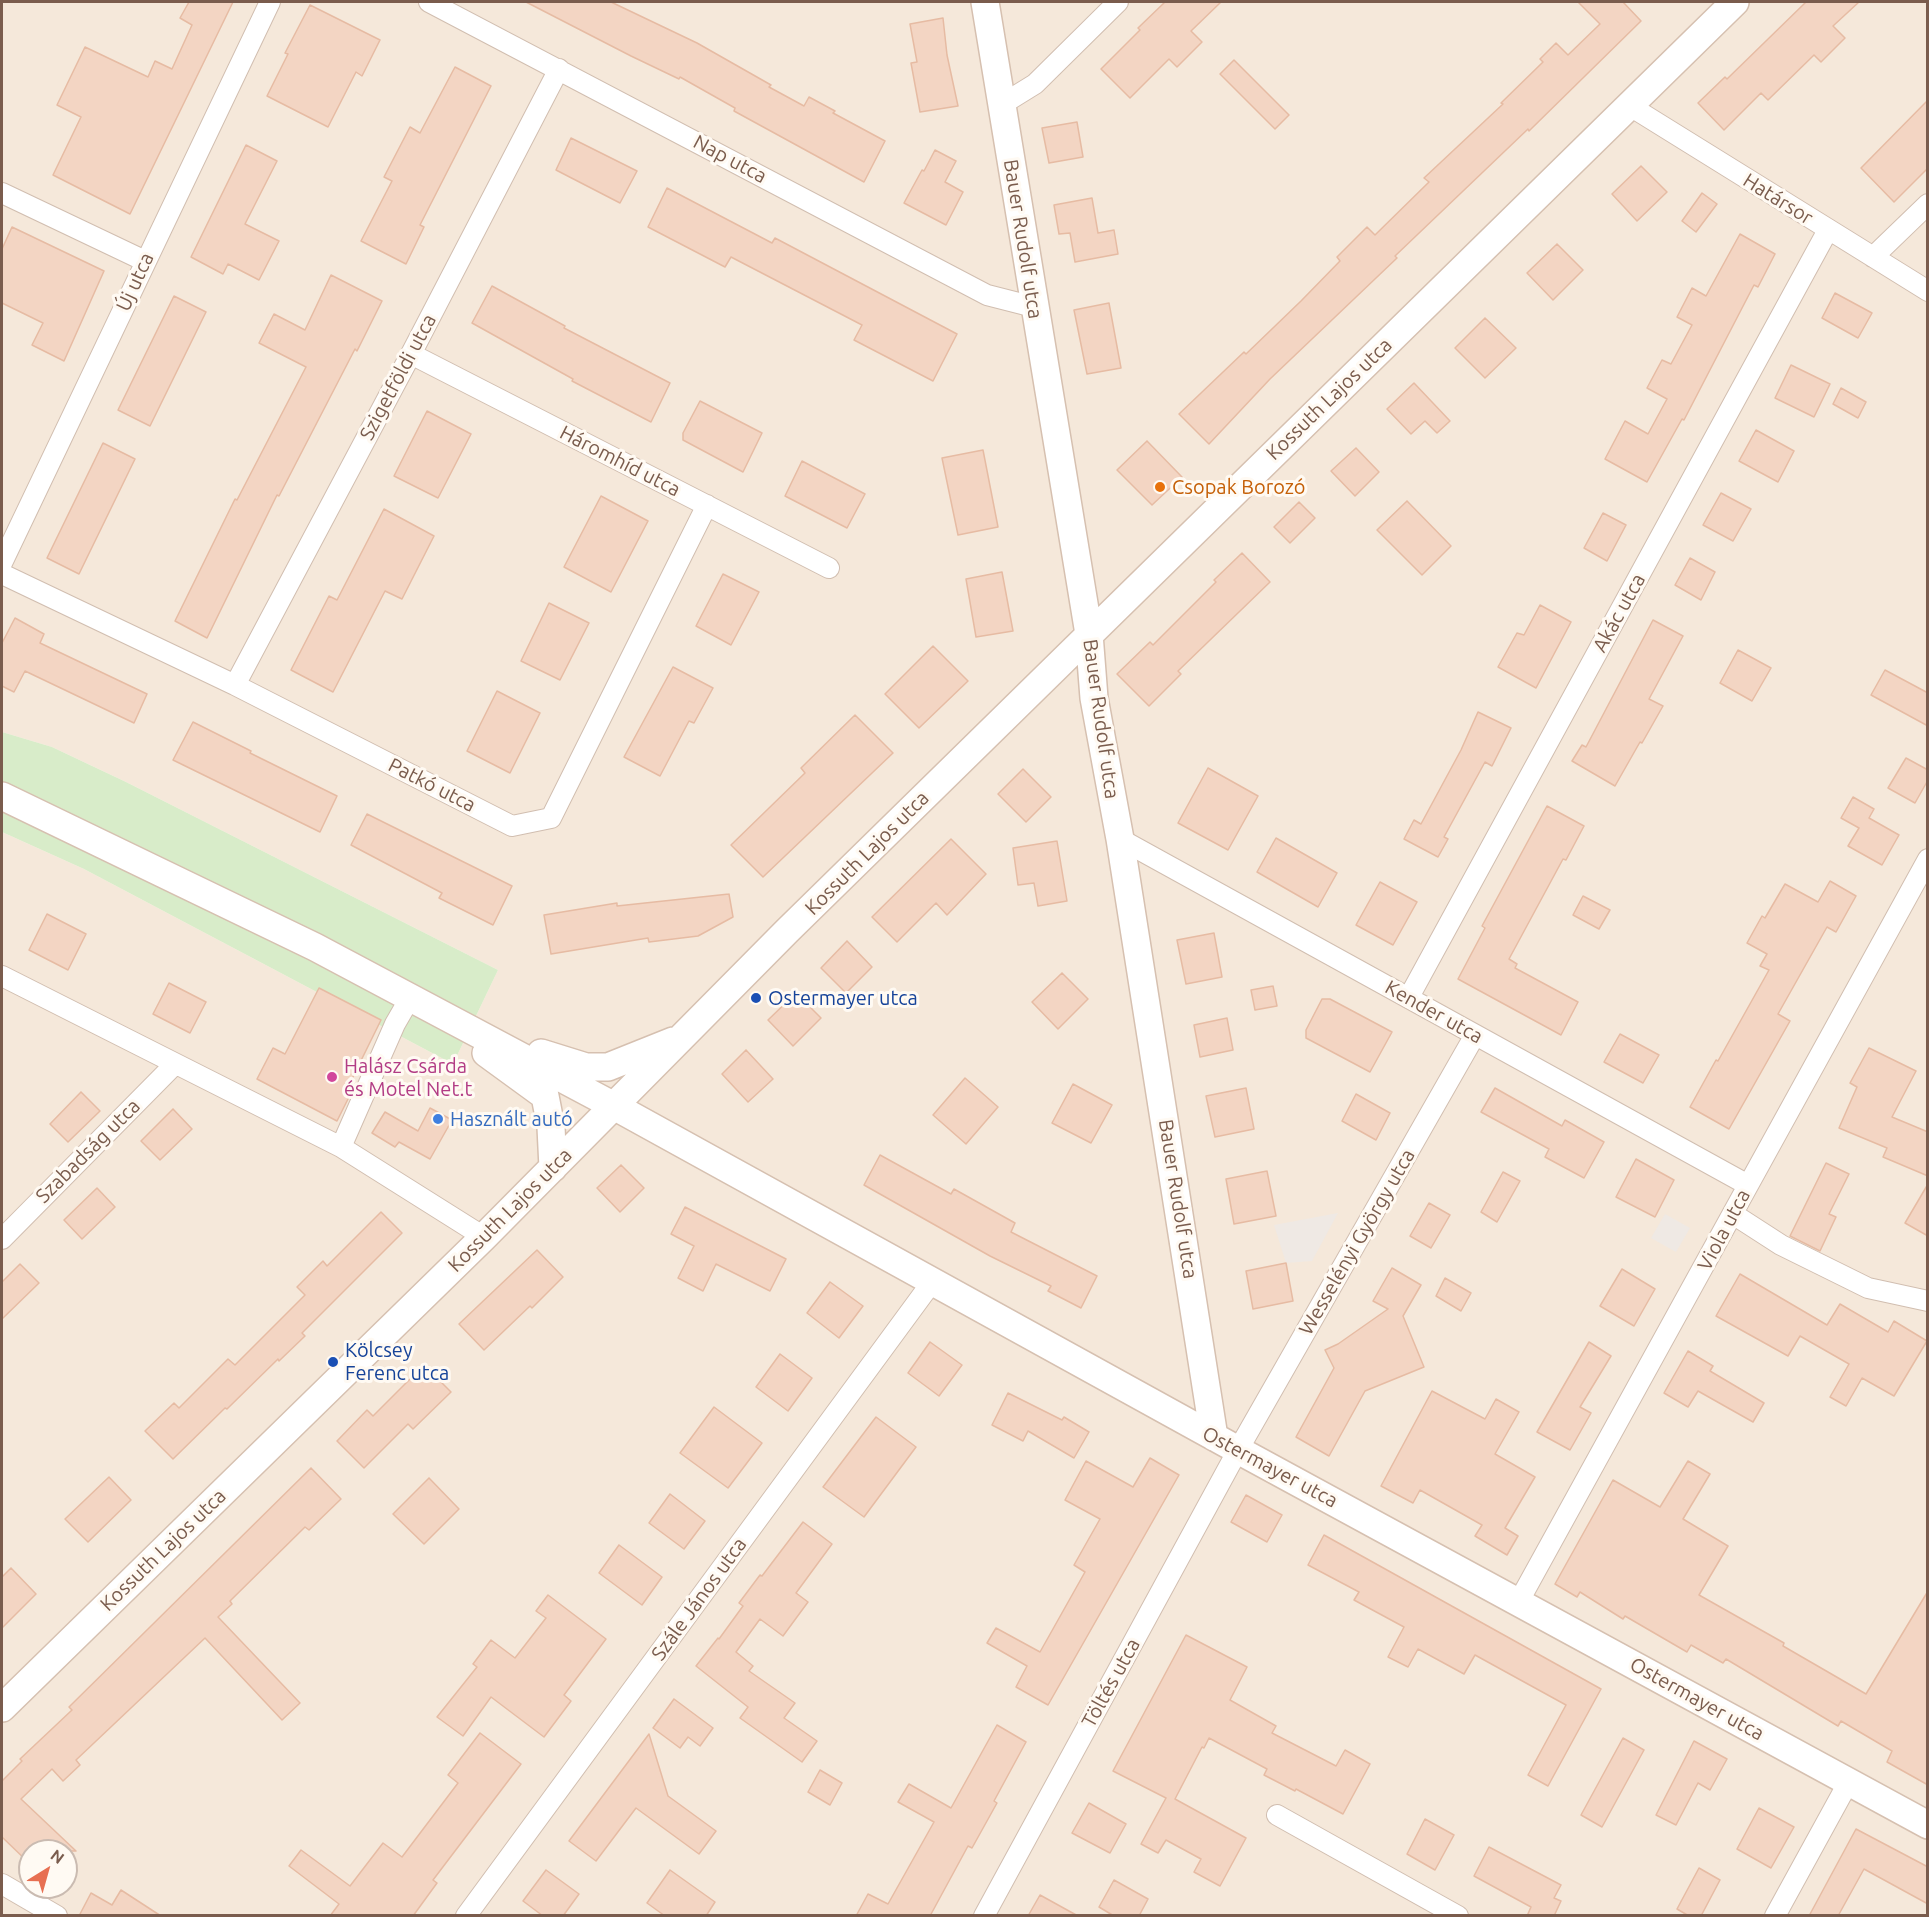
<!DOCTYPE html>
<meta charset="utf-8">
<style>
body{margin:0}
#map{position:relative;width:1929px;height:1917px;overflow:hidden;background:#fdf6ec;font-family:Ubuntu,sans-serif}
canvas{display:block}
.frame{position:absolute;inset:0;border:3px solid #7a5c4d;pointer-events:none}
.north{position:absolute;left:18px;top:1839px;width:60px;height:60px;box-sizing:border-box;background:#fffaf3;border:2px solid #cabbb1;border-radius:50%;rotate:37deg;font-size:16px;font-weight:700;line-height:24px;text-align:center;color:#7a5c4d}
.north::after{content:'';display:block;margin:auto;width:21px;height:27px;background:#e76f51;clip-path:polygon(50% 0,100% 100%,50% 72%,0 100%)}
</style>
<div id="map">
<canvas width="1929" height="1917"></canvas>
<div class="frame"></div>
<div class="north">N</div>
</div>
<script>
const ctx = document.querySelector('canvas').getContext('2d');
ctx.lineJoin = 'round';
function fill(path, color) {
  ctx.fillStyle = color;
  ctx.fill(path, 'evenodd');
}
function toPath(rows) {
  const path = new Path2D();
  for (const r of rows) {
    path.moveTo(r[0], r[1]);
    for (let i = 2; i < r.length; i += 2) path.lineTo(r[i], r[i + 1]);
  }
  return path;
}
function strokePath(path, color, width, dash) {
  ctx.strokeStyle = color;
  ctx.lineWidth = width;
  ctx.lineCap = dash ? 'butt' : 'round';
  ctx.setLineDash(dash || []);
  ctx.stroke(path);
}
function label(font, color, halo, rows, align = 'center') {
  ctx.font = font + ' Ubuntu,sans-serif';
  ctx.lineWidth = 6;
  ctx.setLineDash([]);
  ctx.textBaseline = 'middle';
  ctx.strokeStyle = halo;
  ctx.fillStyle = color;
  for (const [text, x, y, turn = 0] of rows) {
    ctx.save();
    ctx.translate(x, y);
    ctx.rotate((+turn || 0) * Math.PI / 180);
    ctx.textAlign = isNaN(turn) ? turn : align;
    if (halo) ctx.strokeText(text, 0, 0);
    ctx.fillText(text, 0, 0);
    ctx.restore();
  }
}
fill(toPath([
 [2,2,1927,2,1927,1915,2,1916,2,832,84,869,453,1064,498,970,126,782,52,747,2,732],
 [30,1851,66,1851,66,1887,30,1887]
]), '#f5e8da');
fill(toPath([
 [1338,1213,1312,1261,1286,1263,1274,1225],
 [1665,1214,1690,1228,1676,1252,1651,1238]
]), '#efe9e4');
fill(toPath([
 [2,732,52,747,126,782,498,970,453,1064,84,869,2,832]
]), '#d8ecc9');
const building = toPath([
 [189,2,233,2,130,214,53,175,81,117,57,105,85,47,148,77,155,61,172,69,192,25,180,18,189,2],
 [526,2,611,2,697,43,771,85,769,87,804,106,809,97,835,111,833,113,885,141,864,182,734,111,735,108,680,77,679,79,631,56,526,2],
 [1165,2,1221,2,1191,31,1202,42,1177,67,1169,59,1130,98,1101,69,1140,30,1138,28,1165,2],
 [1578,2,1623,2,1641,21,1529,131,1528,129,1395,256,1397,258,1270,379,1209,444,1179,414,1244,352,1246,354,1301,301,1340,261,1337,257,1367,227,1375,235,1429,182,1424,178,1503,104,1501,103,1543,62,1540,59,1556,43,1568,55,1600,24,1578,2],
 [1806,2,1859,2,1833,26,1845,38,1821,62,1814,55,1768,100,1761,93,1724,130,1698,103,1725,77,1727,79,1806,2],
 [310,5,380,40,362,76,356,72,328,127,267,96,288,54,285,53,310,5],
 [943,18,947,55,958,106,920,112,911,63,917,62,910,24,943,18],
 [1234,60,1289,115,1275,129,1220,74,1234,60],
 [455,67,491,86,420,225,424,227,406,264,361,241,392,181,384,177,410,127,420,133,455,67],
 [1928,100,1928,168,1894,202,1861,168,1928,100],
 [1077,122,1083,157,1049,163,1042,128,1077,122],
 [571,138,637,171,620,203,556,170,571,138],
 [246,145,277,161,245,224,279,241,259,280,228,264,223,274,191,257,246,145],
 [935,150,956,161,945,182,963,192,946,225,904,203,922,170,924,171,935,150],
 [1641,166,1667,192,1637,221,1612,194,1641,166],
 [667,188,772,243,775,238,957,334,933,381,854,340,862,325,731,257,725,267,648,227,667,188],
 [1702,193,1717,204,1696,232,1682,221,1702,193],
 [1092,198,1098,233,1114,230,1118,254,1075,262,1070,233,1059,234,1054,205,1092,198],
 [12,227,104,271,64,361,32,345,43,323,2,303,2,249,12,227],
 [1740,234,1775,254,1758,287,1754,285,1684,420,1682,419,1647,482,1605,459,1625,421,1648,434,1667,399,1647,388,1662,360,1671,364,1692,325,1677,317,1692,288,1706,296,1740,234],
 [1557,244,1583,270,1553,300,1527,273,1557,244],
 [331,275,382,301,357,351,355,349,279,496,277,495,207,638,175,621,235,499,237,500,306,367,259,343,274,314,305,330,331,275],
 [492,286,565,326,564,328,670,383,651,422,572,381,573,379,472,323,492,286],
 [1835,293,1872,313,1858,338,1822,318,1835,293],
 [174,296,206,312,150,426,118,410,174,296],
 [1109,303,1121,368,1087,374,1074,310,1109,303],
 [1485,318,1516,348,1485,378,1455,348,1485,318],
 [1791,365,1830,384,1814,417,1775,398,1791,365],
 [1414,383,1450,421,1437,433,1425,421,1411,434,1387,409,1414,383],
 [1841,388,1866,402,1858,418,1833,404,1841,388],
 [700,401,762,433,743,472,683,440,683,433,700,401],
 [427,411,471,434,438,498,394,476,427,411],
 [1756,430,1794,451,1778,482,1739,461,1756,430],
 [1147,441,1182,477,1152,505,1117,470,1147,441],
 [103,443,135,459,79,574,47,558,103,443],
 [1356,448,1379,472,1355,496,1331,471,1356,448],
 [983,450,998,527,958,535,942,458,983,450],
 [802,461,865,494,847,528,785,496,802,461],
 [1721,493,1751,509,1733,541,1703,525,1721,493],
 [601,496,648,521,611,592,564,567,601,496],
 [1407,501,1451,546,1422,575,1377,530,1407,501],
 [1299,502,1315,518,1290,543,1274,527,1299,502],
 [384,509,434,536,402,599,385,591,333,692,291,670,329,596,337,600,384,509],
 [1603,513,1626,525,1607,561,1584,548,1603,513],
 [1242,553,1270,582,1178,671,1181,674,1149,706,1117,674,1150,642,1153,645,1216,582,1214,580,1242,553],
 [1690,558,1715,572,1701,600,1675,585,1690,558],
 [1002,572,1013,631,976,637,966,579,1002,572],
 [723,574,759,592,731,645,696,626,723,574],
 [549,603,589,623,560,680,521,661,549,603],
 [1540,605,1571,622,1536,688,1498,667,1517,633,1524,635,1540,605],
 [15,618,44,634,40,643,147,694,134,723,25,671,14,692,2,686,2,643,15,618],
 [1653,620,1683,636,1649,699,1663,706,1642,743,1640,742,1615,786,1572,761,1582,745,1586,747,1653,620],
 [933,646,968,681,919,728,885,694,933,646],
 [1738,650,1771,668,1752,701,1720,683,1738,650],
 [673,667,713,688,694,723,689,721,660,776,624,757,673,667],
 [1885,670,1928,693,1928,726,1871,695,1885,670],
 [497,691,540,713,510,773,467,751,497,691],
 [1478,712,1511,728,1492,766,1485,762,1444,837,1448,839,1438,857,1404,839,1414,820,1421,824,1461,750,1478,712],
 [855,715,893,753,763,877,731,845,805,773,801,768,855,715],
 [193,722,251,751,250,753,337,796,320,832,173,760,193,722],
 [1906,758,1928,770,1928,780,1915,803,1888,788,1906,758],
 [1208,768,1258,796,1228,850,1178,823,1208,768],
 [1023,769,1051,797,1026,822,998,794,1023,769],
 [1853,797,1874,809,1869,818,1899,835,1882,865,1848,846,1859,828,1841,818,1853,797],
 [1547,806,1584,826,1566,860,1563,859,1509,959,1517,964,1515,968,1578,1002,1561,1035,1458,979,1485,928,1482,926,1547,806],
 [367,814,512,886,493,925,439,898,442,893,351,845,367,814],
 [1276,838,1337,873,1318,907,1257,872,1276,838],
 [951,839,986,874,947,915,936,903,897,942,872,917,951,839],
 [1057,841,1067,901,1038,906,1034,883,1018,885,1013,848,1057,841],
 [1830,881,1856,896,1836,932,1827,927,1778,1014,1790,1021,1729,1129,1690,1107,1716,1060,1718,1061,1769,970,1760,966,1767,954,1747,943,1762,916,1765,918,1785,884,1818,902,1830,881],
 [1380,882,1417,902,1393,945,1356,925,1380,882],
 [729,894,733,917,698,936,649,942,648,938,551,954,544,915,617,903,617,906,729,894],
 [1583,896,1610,910,1599,929,1573,915,1583,896],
 [47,914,86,934,68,970,29,950,47,914],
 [1214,933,1222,977,1186,984,1177,940,1214,933],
 [847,941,872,967,846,993,821,968,847,941],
 [1062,973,1088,999,1058,1029,1032,1002,1062,973],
 [169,983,206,1002,190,1033,153,1014,169,983],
 [1273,986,1277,1006,1255,1010,1251,990,1273,986],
 [319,988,381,1020,348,1087,353,1089,337,1121,257,1079,273,1048,285,1054,319,988],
 [796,993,821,1018,793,1046,768,1020,796,993],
 [1322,999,1330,999,1392,1032,1370,1072,1306,1038,1306,1030,1322,999],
 [1227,1018,1233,1050,1200,1057,1194,1025,1227,1018],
 [1620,1034,1659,1055,1643,1083,1604,1062,1620,1034],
 [1869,1048,1916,1071,1892,1117,1928,1132,1928,1176,1883,1157,1887,1148,1839,1128,1857,1087,1850,1083,1869,1048],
 [746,1050,773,1079,748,1102,722,1074,746,1050],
 [965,1078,998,1107,966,1144,933,1115,965,1078],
 [1073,1084,1112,1105,1091,1143,1052,1123,1073,1084],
 [1246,1088,1254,1129,1215,1137,1206,1096,1246,1088],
 [1495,1088,1562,1126,1565,1120,1604,1142,1584,1178,1545,1157,1549,1149,1481,1112,1495,1088],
 [81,1092,100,1111,68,1142,50,1124,81,1092],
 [1356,1094,1390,1113,1376,1140,1342,1121,1356,1094],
 [430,1108,452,1120,430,1159,399,1142,395,1147,372,1133,385,1112,418,1131,430,1108],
 [173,1109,192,1129,160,1160,141,1141,173,1109],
 [880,1155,951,1194,954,1189,1015,1223,1011,1232,1097,1276,1081,1308,1048,1291,1051,1286,990,1256,864,1185,880,1155],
 [1636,1159,1674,1180,1655,1217,1616,1197,1636,1159],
 [1826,1163,1849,1174,1829,1214,1836,1217,1820,1251,1790,1236,1826,1163],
 [621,1165,644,1188,620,1212,597,1188,621,1165],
 [1267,1171,1276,1216,1234,1224,1226,1179,1267,1171],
 [1503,1172,1520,1181,1497,1222,1481,1212,1503,1172],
 [1928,1184,1928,1236,1905,1223,1928,1184],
 [97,1188,115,1207,82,1239,64,1220,97,1188],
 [1429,1203,1450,1215,1431,1248,1410,1236,1429,1203],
 [685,1207,786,1259,770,1291,716,1264,703,1291,678,1278,694,1246,671,1234,685,1207],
 [381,1212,402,1233,302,1333,305,1336,279,1361,278,1359,227,1409,225,1408,173,1459,145,1431,174,1403,179,1408,228,1359,235,1365,305,1295,297,1287,323,1261,327,1266,381,1212],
 [537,1250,563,1277,532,1308,530,1306,484,1350,459,1324,537,1250],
 [1286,1263,1293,1301,1253,1309,1246,1271,1286,1263],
 [20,1264,39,1283,2,1319,2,1282,20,1264],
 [1392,1268,1421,1285,1403,1316,1424,1367,1365,1391,1329,1456,1296,1437,1334,1368,1325,1350,1338,1344,1388,1309,1373,1301,1392,1268],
 [1622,1269,1655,1289,1634,1326,1600,1306,1622,1269],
 [1740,1274,1827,1325,1840,1304,1888,1332,1894,1321,1927,1341,1894,1396,1862,1378,1846,1406,1830,1397,1849,1364,1800,1336,1788,1356,1716,1316,1740,1274],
 [1445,1278,1471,1293,1461,1311,1436,1296,1445,1278],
 [830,1282,863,1306,839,1338,807,1313,830,1282],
 [930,1342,962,1365,939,1396,908,1373,930,1342],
 [1589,1342,1611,1356,1580,1407,1591,1413,1570,1450,1537,1432,1589,1342],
 [1688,1351,1713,1366,1710,1371,1764,1403,1753,1422,1698,1391,1688,1407,1664,1393,1688,1351],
 [780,1354,812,1378,788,1411,756,1387,780,1354],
 [424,1365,451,1392,413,1429,408,1424,364,1468,337,1441,367,1410,373,1416,424,1365],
 [1432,1391,1485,1419,1496,1399,1519,1412,1495,1454,1535,1477,1505,1528,1518,1536,1507,1555,1475,1536,1482,1525,1420,1490,1413,1503,1381,1486,1432,1391],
 [1008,1393,1062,1420,1064,1417,1089,1432,1074,1458,1028,1431,1023,1441,992,1425,1008,1393],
 [714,1407,762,1443,728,1488,680,1453,714,1407],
 [876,1417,916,1447,864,1517,823,1487,876,1417],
 [1150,1458,1179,1475,1048,1705,1016,1687,1027,1666,987,1643,996,1628,1040,1652,1085,1572,1074,1565,1100,1519,1065,1500,1086,1461,1133,1487,1150,1458],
 [1688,1461,1710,1474,1683,1519,1728,1546,1699,1595,1784,1643,1783,1646,1866,1694,1928,1591,1928,1785,1887,1762,1892,1751,1841,1721,1838,1726,1726,1659,1723,1663,1691,1645,1687,1652,1625,1616,1623,1619,1580,1592,1577,1597,1555,1584,1613,1480,1660,1507,1688,1461],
 [311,1468,341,1499,309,1530,305,1527,230,1601,232,1604,218,1617,300,1703,282,1720,205,1638,76,1760,80,1765,63,1781,52,1769,21,1799,76,1851,30,1851,30,1864,2,1837,2,1779,3,1780,22,1761,20,1759,72,1710,69,1707,311,1468],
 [109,1477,131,1500,88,1542,65,1519,109,1477],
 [429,1478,459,1509,424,1544,393,1514,429,1478],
 [670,1494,705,1521,684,1549,649,1523,670,1494],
 [1246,1495,1282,1515,1267,1542,1231,1522,1246,1495],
 [803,1522,832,1544,796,1593,808,1602,783,1636,760,1619,736,1652,753,1666,749,1671,795,1703,784,1718,817,1741,802,1762,740,1718,748,1707,696,1666,718,1638,719,1639,743,1606,739,1603,760,1575,762,1576,803,1522],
 [1324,1535,1601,1689,1548,1786,1528,1775,1566,1705,1475,1655,1464,1674,1418,1649,1408,1667,1388,1657,1404,1627,1354,1600,1359,1592,1308,1565,1324,1535],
 [619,1545,662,1577,642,1605,599,1573,619,1545],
 [11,1568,36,1594,2,1628,2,1577,11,1568],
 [548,1595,606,1639,564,1695,571,1701,544,1737,491,1697,463,1736,437,1717,477,1667,473,1664,491,1640,515,1658,546,1618,536,1611,548,1595],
 [1186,1635,1247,1667,1230,1700,1276,1726,1272,1733,1336,1766,1345,1750,1370,1764,1343,1814,1296,1789,1295,1791,1264,1775,1267,1769,1209,1738,1204,1748,1202,1747,1175,1799,1246,1838,1220,1886,1194,1872,1201,1859,1166,1840,1158,1853,1141,1844,1166,1798,1113,1771,1186,1635],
 [674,1699,713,1728,700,1746,688,1737,680,1748,653,1728,674,1699],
 [997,1725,1026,1742,994,1801,997,1803,972,1848,968,1846,930,1916,856,1916,868,1894,888,1904,934,1822,898,1802,909,1784,951,1808,997,1725],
 [480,1733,521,1764,433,1880,437,1883,413,1916,330,1916,339,1904,289,1866,301,1850,350,1886,383,1843,402,1857,458,1783,448,1775,480,1733],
 [649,1734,668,1796,716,1831,699,1854,636,1808,596,1861,569,1841,649,1734],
 [1623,1738,1644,1750,1602,1827,1581,1815,1623,1738],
 [1694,1741,1727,1759,1710,1790,1698,1783,1676,1825,1656,1815,1694,1741],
 [820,1770,842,1783,830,1805,808,1792,820,1770],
 [1089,1803,1126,1824,1110,1853,1072,1833,1089,1803],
 [1759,1808,1794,1827,1771,1868,1737,1849,1759,1808],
 [1425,1819,1454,1835,1435,1870,1407,1854,1425,1819],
 [1856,1829,1928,1867,1928,1904,1864,1869,1838,1916,1809,1916,1856,1829],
 [1489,1847,1561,1885,1554,1898,1561,1901,1554,1916,1527,1916,1531,1907,1474,1876,1489,1847],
 [1699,1868,1720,1880,1701,1916,1689,1916,1677,1909,1699,1868],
 [546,1870,579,1894,563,1916,543,1916,523,1901,546,1870],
 [670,1870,715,1902,706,1916,665,1916,647,1903,670,1870],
 [1114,1880,1148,1899,1139,1916,1114,1916,1099,1907,1114,1880],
 [121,1890,161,1916,79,1916,91,1893,112,1905,121,1890],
 [1040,1895,1078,1916,1028,1916,1040,1895]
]);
fill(building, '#f3d5c3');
strokePath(building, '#e6bba3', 1.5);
const street = toPath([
 [429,2,987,295,1034,307],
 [1001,105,1035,84,1118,2],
 [1630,106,1928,291],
 [2,193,145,261],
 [1873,257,1928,204],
 [411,354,829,568],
 [2,563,270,2],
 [2,574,235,685,512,826,551,818,707,505],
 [235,685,411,354,559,69],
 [1120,839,1748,1185],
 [2,976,341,1147,484,1237],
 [1409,997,1828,230],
 [341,1147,395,1024,410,998],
 [1733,1214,1781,1245,1868,1288,1928,1301],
 [2,1239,175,1064],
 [1519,1601,1928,859],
 [1277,1815,1458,1916],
 [2,1884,57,1916],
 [466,1916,932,1282],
 [984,1916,1238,1450,1475,1035],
 [1775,1916,1848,1783]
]);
const secondary = toPath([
 [985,2,1089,634,1094,698,1120,839,1214,1437],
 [2,796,315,947,614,1106,1238,1450,1928,1825],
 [486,1053,545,1096,551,1127,553,1168],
 [541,1053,586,1067,608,1067,673,1041],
 [2,1708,484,1237,787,931,1735,2]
]);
strokePath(street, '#d1beb0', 22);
strokePath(secondary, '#d6c0b0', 30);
strokePath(street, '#fff', 20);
strokePath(secondary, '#fff', 27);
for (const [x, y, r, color] of [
 [1160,487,6,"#e8710a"],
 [756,998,6,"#1a4fb4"],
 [332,1077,6,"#d1479c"],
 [438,1119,6,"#3f7fe0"],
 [333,1362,6,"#1a4fb4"]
]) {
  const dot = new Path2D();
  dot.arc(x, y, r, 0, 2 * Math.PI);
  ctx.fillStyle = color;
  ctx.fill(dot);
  strokePath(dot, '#fffaf3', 2);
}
label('20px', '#7a5c4d', '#fffaf3', [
 ["Nap utca",730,159,28],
 ["Határsor",1778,199,32],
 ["Bauer Rudolf utca",1023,239,81],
 ["Új utca",135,282,-65],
 ["Szigetföldi utca",398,377,-62],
 ["Kossuth Lajos utca",1329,399,-44],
 ["Háromhíd utca",620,461,27],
 ["Akác utca",1619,613,-61],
 ["Bauer Rudolf utca",1101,719,82],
 ["Patkó utca",432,785,27],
 ["Kossuth Lajos utca",867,853,-45],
 ["Kender utca",1434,1012,29],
 ["Szabadság utca",88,1151,-45],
 ["Bauer Rudolf utca",1178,1199,81],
 ["Kossuth Lajos utca",510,1210,-45],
 ["Viola utca",1724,1230,-62],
 ["Wesselényi György utca",1357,1242,-60],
 ["Ostermayer utca",1270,1467,28],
 ["Kossuth Lajos utca",163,1550,-44],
 ["Szále János utca",699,1599,-54],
 ["Töltés utca",1111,1683,-61],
 ["Ostermayer utca",1697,1699,29]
]);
label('20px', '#c56008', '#fffaf3', [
 ["Csopak Borozó",1172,487]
], 'left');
label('20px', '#164399', '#fffaf3', [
 ["Ostermayer utca",768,998],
 ["Kölcsey",345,1350],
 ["Ferenc utca",345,1373]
], 'left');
label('20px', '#b23c85', '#fffaf3', [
 ["Halász Csárda",344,1066],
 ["és Motel Net.t",344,1089]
], 'left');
label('20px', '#366cbe', '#fffaf3', [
 ["Használt autó",450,1119]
], 'left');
</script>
